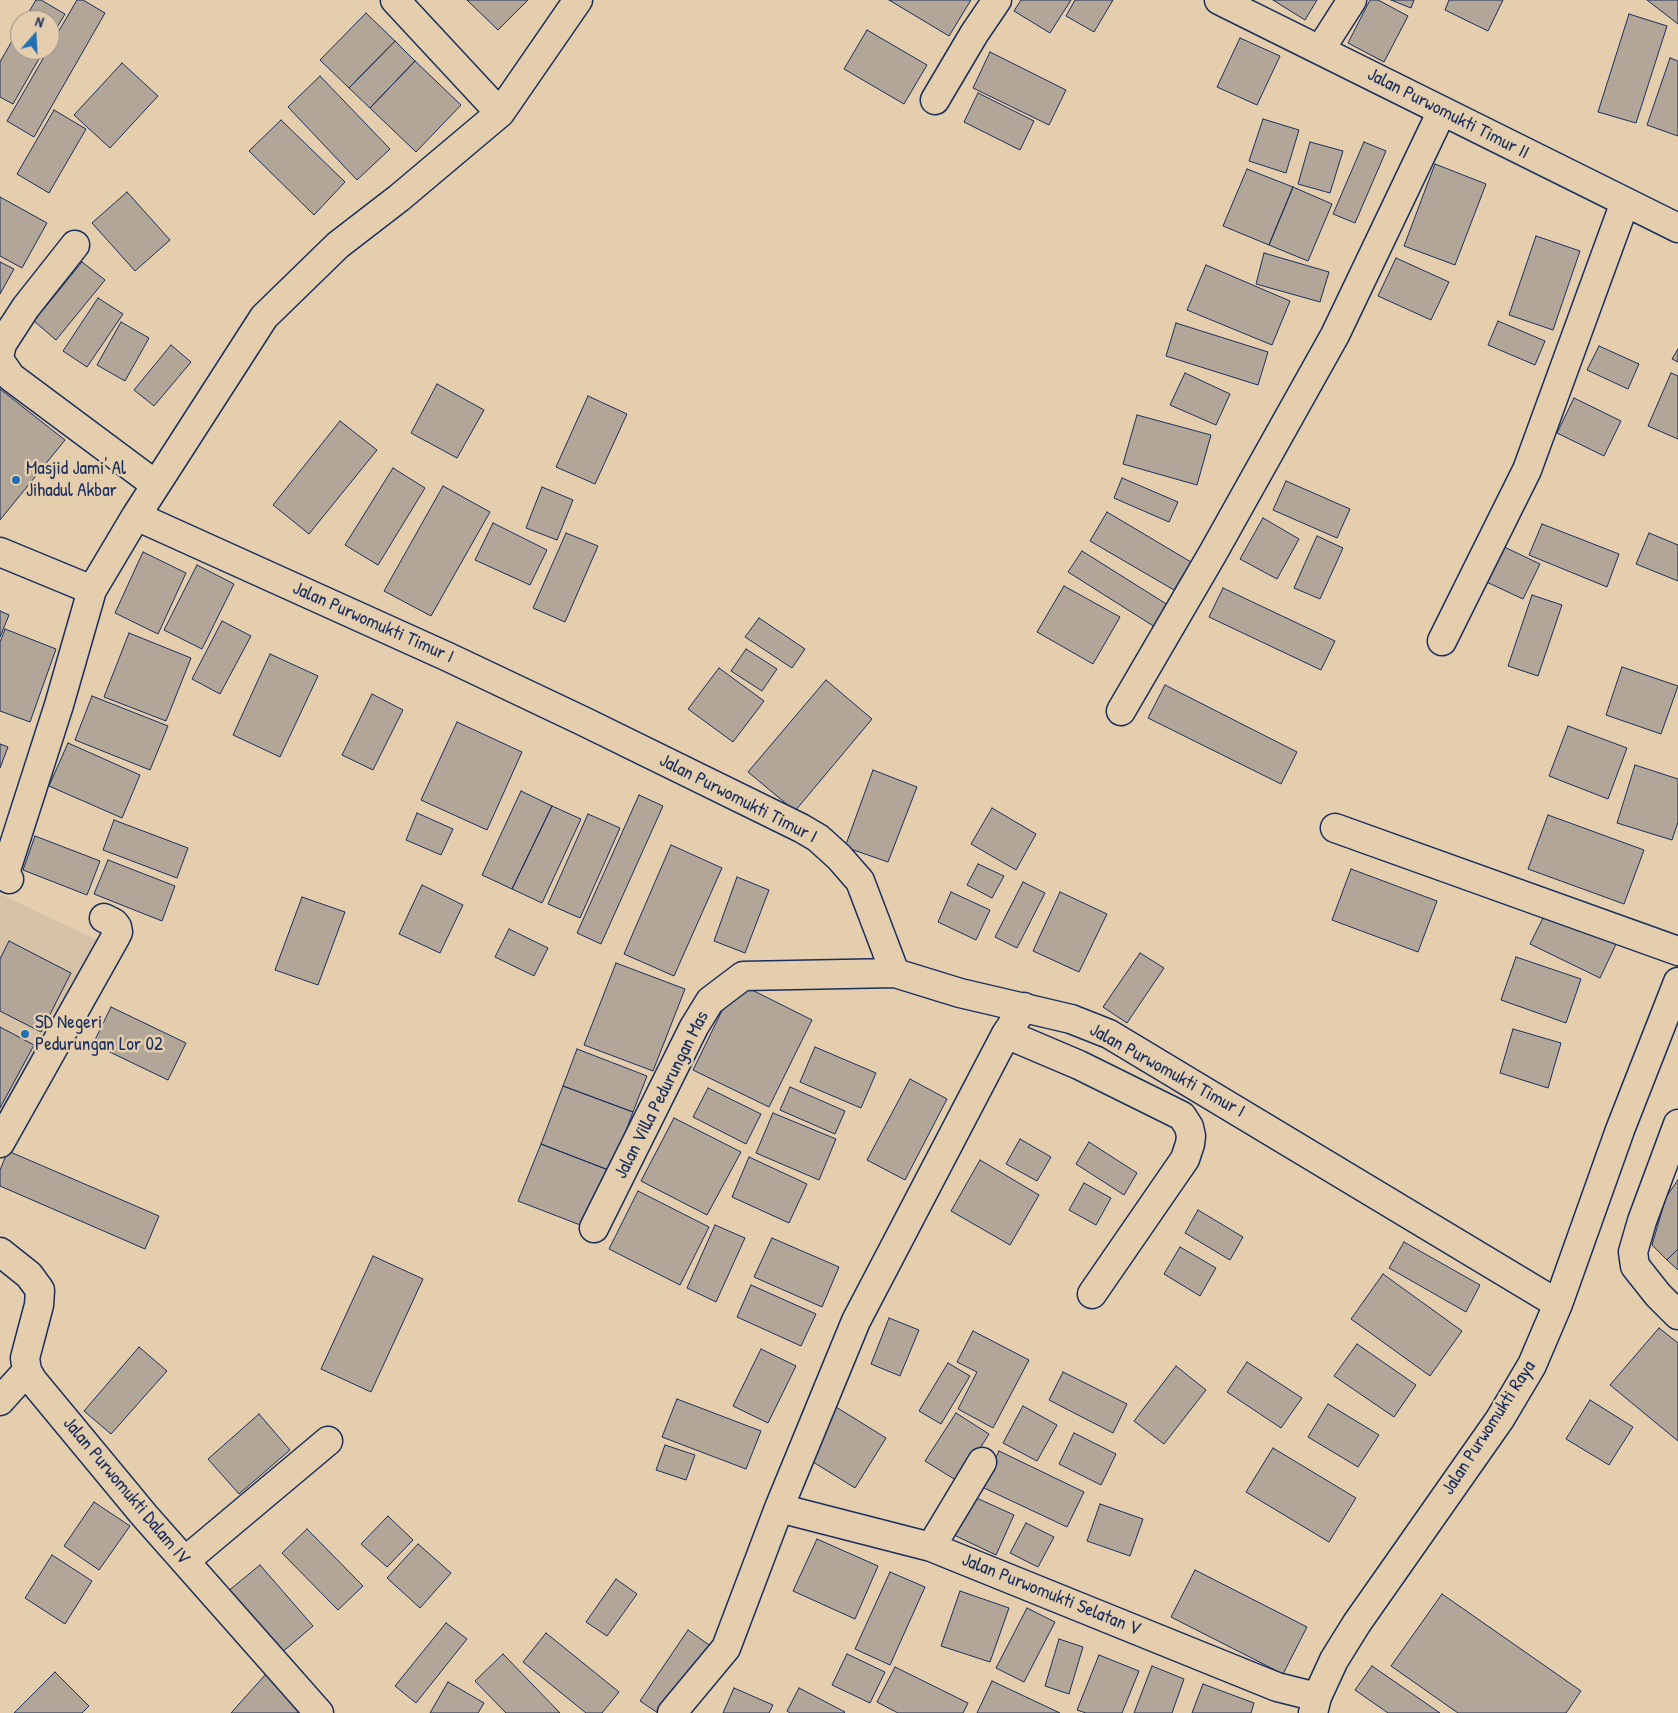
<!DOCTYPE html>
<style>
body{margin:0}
#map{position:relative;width:1678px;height:1713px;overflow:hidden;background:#e4cead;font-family:"Patrick Hand",sans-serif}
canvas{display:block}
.north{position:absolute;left:10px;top:10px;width:50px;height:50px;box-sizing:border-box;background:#e4cead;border:1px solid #948e8d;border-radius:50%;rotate:19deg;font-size:14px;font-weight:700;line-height:20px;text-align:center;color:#1b2f5e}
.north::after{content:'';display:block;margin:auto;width:18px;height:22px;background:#1f6fb2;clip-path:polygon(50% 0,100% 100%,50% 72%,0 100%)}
</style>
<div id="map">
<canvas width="1678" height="1713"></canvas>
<div class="north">N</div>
</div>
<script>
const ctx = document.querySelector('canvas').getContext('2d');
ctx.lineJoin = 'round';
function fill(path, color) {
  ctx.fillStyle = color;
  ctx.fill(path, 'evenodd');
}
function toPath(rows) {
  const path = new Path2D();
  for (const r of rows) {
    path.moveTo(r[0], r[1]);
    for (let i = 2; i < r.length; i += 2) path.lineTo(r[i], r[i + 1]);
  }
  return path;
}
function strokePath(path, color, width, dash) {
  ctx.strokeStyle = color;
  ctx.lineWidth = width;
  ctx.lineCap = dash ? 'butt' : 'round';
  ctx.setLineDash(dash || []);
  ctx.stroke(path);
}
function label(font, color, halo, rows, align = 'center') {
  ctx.font = font + ' "Patrick Hand",sans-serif';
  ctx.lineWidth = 5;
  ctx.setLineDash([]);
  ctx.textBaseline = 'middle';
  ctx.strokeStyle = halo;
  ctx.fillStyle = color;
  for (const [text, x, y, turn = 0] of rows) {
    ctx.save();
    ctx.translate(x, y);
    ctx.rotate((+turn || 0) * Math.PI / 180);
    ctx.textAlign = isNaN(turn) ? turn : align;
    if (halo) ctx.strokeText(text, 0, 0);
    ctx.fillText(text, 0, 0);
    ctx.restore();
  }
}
fill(toPath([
 [0,894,99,941,0,1126]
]), '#d5c2a7');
const building = toPath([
 [36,0,41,0,65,14,50,39,50,20,24,20,36,0],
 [77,0,83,0,105,13,34,137,7,121,48,50,50,50,50,46,77,0],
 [467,0,528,0,498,30,467,0],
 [889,0,971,0,949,36,889,0],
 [1021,0,1071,0,1050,33,1014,11,1021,0],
 [1075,0,1113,0,1094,32,1066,16,1075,0],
 [1273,0,1317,0,1305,20,1273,0],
 [1370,0,1378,0,1408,16,1384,62,1348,43,1370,0],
 [1391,0,1414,0,1411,8,1391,0],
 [1449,0,1503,0,1488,31,1445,10,1449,0],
 [1647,0,1678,0,1678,24,1647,0],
 [366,13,395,41,349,88,320,60,366,13],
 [1629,14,1667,26,1636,123,1598,112,1629,14],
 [20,27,20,50,44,50,13,104,0,97,0,62,20,27],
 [867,30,927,65,904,104,844,69,867,30],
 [1240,38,1280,56,1257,105,1217,87,1240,38],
 [395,41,415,61,370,108,349,88,395,41],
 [990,52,1066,90,1049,125,973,88,990,52],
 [1670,58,1678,61,1678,136,1647,125,1670,58],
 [415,61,461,105,416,152,370,108,415,61],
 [122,63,158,96,110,148,74,115,122,63],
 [320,76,390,149,357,180,288,107,320,76],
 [978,93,1034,121,1020,150,964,122,978,93],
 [54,110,86,129,49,193,17,174,54,110],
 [1263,119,1299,130,1286,173,1249,161,1263,119],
 [281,120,345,182,314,215,249,151,281,120],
 [1310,142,1343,151,1330,193,1298,184,1310,142],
 [1364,142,1386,151,1355,223,1333,214,1364,142],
 [1435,164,1486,184,1455,265,1404,246,1435,164],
 [1247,169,1293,187,1269,245,1223,226,1247,169],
 [1293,187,1332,204,1308,261,1269,245,1293,187],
 [127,192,170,240,135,271,92,223,127,192],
 [0,197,47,223,22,268,0,256,0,197],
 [1536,236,1580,251,1553,330,1509,315,1536,236],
 [1264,253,1329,272,1320,302,1256,284,1264,253],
 [1396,258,1449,282,1431,320,1378,296,1396,258],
 [0,262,14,269,0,294,0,262],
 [82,262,105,280,56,340,34,321,82,262],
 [1206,265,1290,301,1272,345,1187,310,1206,265],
 [98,298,123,314,87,367,63,351,98,298],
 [1498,321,1545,341,1535,365,1488,345,1498,321],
 [121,322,149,338,125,381,97,365,121,322],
 [1176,323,1268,352,1258,385,1166,356,1176,323],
 [171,345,191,362,154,406,134,390,171,345],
 [1599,346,1639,364,1628,389,1587,370,1599,346],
 [1678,349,1678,362,1672,359,1678,349],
 [1185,373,1230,394,1216,425,1170,405,1185,373],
 [1671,373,1678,376,1678,439,1648,426,1671,373],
 [437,384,484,410,457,458,411,433,437,384],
 [0,389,65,440,0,520,0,389],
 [588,396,627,414,595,484,556,467,588,396],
 [1574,398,1621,421,1604,456,1557,433,1574,398],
 [1137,415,1211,435,1197,485,1123,464,1137,415],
 [340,421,377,450,309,534,273,505,340,421],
 [393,468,425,488,378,565,345,545,393,468],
 [1122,478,1178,502,1169,522,1114,498,1122,478],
 [1286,481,1350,509,1337,538,1273,510,1286,481],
 [443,486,490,512,431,616,384,591,443,486],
 [542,487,573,500,557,540,526,528,542,487],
 [1107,512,1191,562,1174,590,1090,541,1107,512],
 [1263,518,1299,539,1277,579,1240,559,1263,518],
 [493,523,547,550,530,585,475,560,493,523],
 [1542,524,1619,554,1607,587,1529,555,1542,524],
 [566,533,598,546,565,622,533,608,566,533],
 [1649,533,1678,545,1678,581,1636,564,1649,533],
 [1317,536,1343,548,1320,599,1294,588,1317,536],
 [1496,543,1540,564,1523,599,1480,579,1496,543],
 [1082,551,1168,605,1155,627,1068,572,1082,551],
 [143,552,186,573,158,634,115,613,143,552],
 [197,565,234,584,202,649,164,630,197,565],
 [1064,586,1120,617,1093,664,1037,632,1064,586],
 [1223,588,1335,641,1321,670,1209,617,1223,588],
 [1532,595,1562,605,1538,676,1508,666,1532,595],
 [0,611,9,615,0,637,0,611],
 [759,618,805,649,792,668,745,637,759,618],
 [222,621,251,636,220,694,192,679,222,621],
 [5,629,56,649,30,722,0,711,0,642,5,629],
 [129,633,191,658,166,721,104,697,129,633],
 [746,649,777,669,762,691,731,671,746,649],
 [270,654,318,676,280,757,233,735,270,654],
 [1622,667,1678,686,1661,734,1606,715,1622,667],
 [719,668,764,701,733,742,688,709,719,668],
 [826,680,872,719,795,811,748,772,826,680],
 [1165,685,1297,752,1281,784,1148,718,1165,685],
 [372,694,403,710,373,770,342,755,372,694],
 [92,696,168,726,150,770,75,740,92,696],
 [457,722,522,752,487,830,421,800,457,722],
 [1568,726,1627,748,1608,799,1549,776,1568,726],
 [68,743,140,775,122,818,49,786,68,743],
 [0,744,8,747,0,768,0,744],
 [1635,765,1678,779,1678,822,1672,840,1617,823,1635,765],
 [873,770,917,787,888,862,845,847,873,770],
 [521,791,552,806,512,889,482,875,521,791],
 [639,795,663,806,601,944,577,933,639,795],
 [552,806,581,819,542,903,512,889,552,806],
 [992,808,1036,834,1016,870,971,844,992,808],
 [417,813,453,829,441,855,406,840,417,813],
 [588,814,620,828,580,918,548,904,588,814],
 [1548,815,1644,850,1624,904,1528,869,1548,815],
 [114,820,188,848,177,878,103,850,114,820],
 [35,836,100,861,87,895,23,870,35,836],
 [671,845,722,868,674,976,624,954,671,845],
 [108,860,175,886,162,921,94,894,108,860],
 [978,864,1004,876,992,898,967,885,978,864],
 [1351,869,1437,901,1418,952,1332,920,1351,869],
 [737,877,769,890,745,953,714,941,737,877],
 [1023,882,1045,893,1017,948,995,937,1023,882],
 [422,885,463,905,440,953,399,934,422,885],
 [951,892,990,910,976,940,938,922,951,892],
 [1060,892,1107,914,1079,972,1033,951,1060,892],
 [302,897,345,912,318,985,275,970,302,897],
 [1549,906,1618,940,1600,978,1530,944,1549,906],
 [509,929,548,948,534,976,495,957,509,929],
 [9,941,71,973,41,1032,0,1011,0,959,9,941],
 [1140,953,1164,968,1127,1023,1103,1007,1140,953],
 [1516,957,1581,979,1566,1023,1501,1000,1516,957],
 [616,963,685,989,653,1071,584,1045,616,963],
 [736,982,812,1020,769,1107,693,1070,736,982],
 [111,1007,186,1043,168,1080,93,1044,111,1007],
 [0,1027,34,1045,0,1108,0,1027],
 [1513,1029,1561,1043,1548,1088,1500,1073,1513,1029],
 [815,1047,876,1073,861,1108,800,1082,815,1047],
 [577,1049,647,1076,633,1112,563,1086,577,1049],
 [910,1079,947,1099,905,1180,867,1160,910,1079],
 [563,1086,633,1112,611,1171,541,1144,563,1086],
 [790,1087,845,1111,835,1134,780,1110,790,1087],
 [708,1088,761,1114,746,1144,693,1117,708,1088],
 [773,1113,836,1139,819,1180,756,1153,773,1113],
 [674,1118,741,1152,707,1215,641,1181,674,1118],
 [1020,1139,1051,1157,1037,1181,1006,1164,1020,1139],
 [1089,1142,1137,1173,1124,1195,1076,1164,1089,1142],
 [541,1144,611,1171,588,1228,518,1201,541,1144],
 [8,1151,159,1216,145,1249,0,1186,0,1170,8,1151],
 [749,1157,807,1184,789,1223,732,1197,749,1157],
 [980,1160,1039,1195,1010,1245,951,1211,980,1160],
 [1678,1180,1678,1249,1667,1260,1652,1245,1666,1197,1678,1180],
 [1084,1183,1111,1198,1096,1225,1069,1210,1084,1183],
 [638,1191,709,1227,680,1285,609,1249,638,1191],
 [1198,1210,1243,1237,1230,1260,1185,1233,1198,1210],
 [715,1225,745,1238,716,1302,687,1288,715,1225],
 [772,1238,839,1267,822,1307,754,1277,772,1238],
 [1404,1242,1480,1285,1466,1312,1389,1268,1404,1242],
 [1180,1247,1216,1268,1200,1296,1164,1274,1180,1247],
 [1678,1249,1678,1270,1667,1260,1678,1249],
 [373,1256,423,1279,371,1392,321,1369,373,1256],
 [1383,1274,1462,1331,1430,1376,1351,1319,1383,1274],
 [751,1285,816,1314,801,1346,737,1317,751,1285],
 [889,1318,919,1330,900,1376,871,1364,889,1318],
 [1659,1328,1678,1343,1678,1441,1610,1385,1659,1328],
 [973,1331,1029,1360,993,1428,958,1409,977,1372,957,1362,973,1331],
 [1357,1344,1416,1385,1394,1417,1334,1376,1357,1344],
 [139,1347,167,1371,111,1434,84,1411,139,1347],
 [761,1349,796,1366,768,1423,733,1406,761,1349],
 [1247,1362,1302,1398,1281,1428,1227,1392,1247,1362],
 [948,1363,970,1376,941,1424,919,1411,948,1363],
 [1176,1366,1206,1390,1164,1444,1134,1421,1176,1366],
 [1063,1372,1127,1404,1113,1433,1049,1400,1063,1372],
 [677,1399,761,1431,746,1469,662,1437,677,1399],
 [1590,1400,1633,1427,1609,1465,1566,1439,1590,1400],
 [1328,1404,1379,1435,1358,1467,1308,1437,1328,1404],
 [1023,1406,1057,1425,1037,1461,1003,1443,1023,1406],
 [836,1407,886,1438,855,1488,805,1457,836,1407],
 [956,1413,989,1434,959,1482,925,1461,956,1413],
 [259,1414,290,1450,239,1494,208,1459,259,1414],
 [1074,1433,1116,1454,1101,1485,1059,1464,1074,1433],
 [665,1445,695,1455,686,1480,656,1470,665,1445],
 [1273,1448,1356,1498,1329,1542,1246,1492,1273,1448],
 [999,1451,1084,1492,1067,1527,982,1487,999,1451],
 [972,1496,1014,1515,996,1555,954,1535,972,1496],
 [94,1502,130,1526,99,1570,64,1546,94,1502],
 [1100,1504,1143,1519,1130,1556,1087,1541,1100,1504],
 [388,1516,413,1540,387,1567,361,1544,388,1516],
 [1026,1523,1054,1537,1038,1567,1010,1553,1026,1523],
 [307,1529,363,1586,338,1610,282,1553,307,1529],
 [817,1539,878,1566,855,1619,793,1591,817,1539],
 [418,1544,451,1573,420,1608,387,1578,418,1544],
 [52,1555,92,1581,65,1624,25,1598,52,1555],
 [260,1565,313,1626,280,1654,227,1592,260,1565],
 [1195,1570,1307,1627,1283,1674,1171,1617,1195,1570],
 [890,1572,925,1587,890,1665,855,1649,890,1572],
 [616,1579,637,1594,607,1636,586,1622,616,1579],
 [960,1591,1009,1608,990,1662,941,1646,960,1591],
 [1442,1594,1581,1691,1566,1713,1458,1713,1391,1666,1442,1594],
 [1027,1608,1055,1622,1024,1682,996,1668,1027,1608],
 [446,1623,467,1639,416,1703,395,1686,446,1623],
 [688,1630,712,1647,666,1713,658,1713,640,1701,688,1630],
 [546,1633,619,1692,602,1713,586,1713,523,1662,546,1633],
 [1059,1639,1083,1647,1069,1694,1045,1686,1059,1639],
 [503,1654,560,1713,506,1713,475,1681,503,1654],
 [847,1654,885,1672,870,1703,832,1685,847,1654],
 [1099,1655,1139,1671,1122,1713,1086,1713,1077,1710,1099,1655],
 [1152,1666,1184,1679,1172,1713,1134,1713,1152,1666],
 [1372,1666,1440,1713,1388,1713,1355,1690,1372,1666],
 [895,1667,968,1703,963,1713,898,1713,877,1702,895,1667],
 [55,1672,89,1706,82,1713,14,1713,55,1672],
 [266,1674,302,1707,297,1713,231,1713,266,1674],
 [992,1681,1060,1713,977,1713,992,1681],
 [448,1682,484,1703,478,1713,430,1713,448,1682],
 [1203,1684,1254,1703,1251,1713,1192,1713,1203,1684],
 [734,1688,773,1705,769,1713,723,1713,734,1688],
 [799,1688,845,1712,844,1713,790,1713,787,1711,799,1688]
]);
fill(building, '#b2a699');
strokePath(building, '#1b2f5e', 1);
const minor = toPath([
 [395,0,500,113],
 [1219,0,1678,228],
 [1320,50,1352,0],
 [935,100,974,34,997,0],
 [0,353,2,344,26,307,75,245],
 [0,361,11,377,156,485],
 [136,516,448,657,585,722,801,828,818,838,839,857,860,881,895,973,960,993,1071,1019,1109,1034,1558,1304],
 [0,552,92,590,136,516,264,317,338,245,399,198,500,113,578,0],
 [1442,641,1527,470,1625,202],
 [1121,711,1213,553,1335,335,1442,111],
 [1335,828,1678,951],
 [9,879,5,873,59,705,92,590],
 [1006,1034,1079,1065,1182,1116,1189,1127,1191,1136,1190,1144,1185,1159,1092,1294],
 [1678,1124,1642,1221,1633,1252,1635,1266,1658,1295,1678,1315],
 [0,1143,115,938,118,932,117,927,114,923,104,918],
 [594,1228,694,1027,710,1001,743,976,895,973],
 [0,1252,29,1275,40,1290,39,1305,25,1358,27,1371,33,1381,144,1515,319,1713],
 [0,1401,27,1371],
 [779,1508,931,1547,1277,1687,1317,1697],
 [931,1547,982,1462],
 [185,1561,328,1441],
 [672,1713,726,1648,779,1508,856,1321,1006,1034,1024,1007],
 [1313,1713,1317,1697,1334,1660,1357,1623,1500,1419,1532,1365,1558,1304,1620,1130,1678,982]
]);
strokePath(minor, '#1b2f5e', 31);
strokePath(minor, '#e4cead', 28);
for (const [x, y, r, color] of [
 [16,480,5,"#1f6fb2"],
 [25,1034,5,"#1f6fb2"]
]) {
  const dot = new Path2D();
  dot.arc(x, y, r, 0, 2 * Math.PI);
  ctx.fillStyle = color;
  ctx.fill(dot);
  strokePath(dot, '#e4cead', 2);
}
label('19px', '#1b2f5e', '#e4cead', [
 ["Jalan Purwomukti Timur II",1448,114,27],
 ["Jalan Purwomukti Timur I",373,623,24],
 ["Jalan Purwomukti Timur I",738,799,27],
 ["Jalan Purwomukti Timur I",1167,1071,29],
 ["Jalan Villa Pedurungan Mas",662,1095,-63],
 ["Jalan Purwomukti Raya",1489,1428,-57],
 ["Jalan Purwomukti Dalam IV",126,1491,50],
 ["Jalan Purwomukti Selatan V",1051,1595,22]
]);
label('19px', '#1b2f5e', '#e4cead', [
 ["Masjid Jami' Al",26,469],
 ["Jihadul Akbar",26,491],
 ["SD Negeri",35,1023],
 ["Pedurungan Lor 02",35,1045]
], 'left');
</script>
